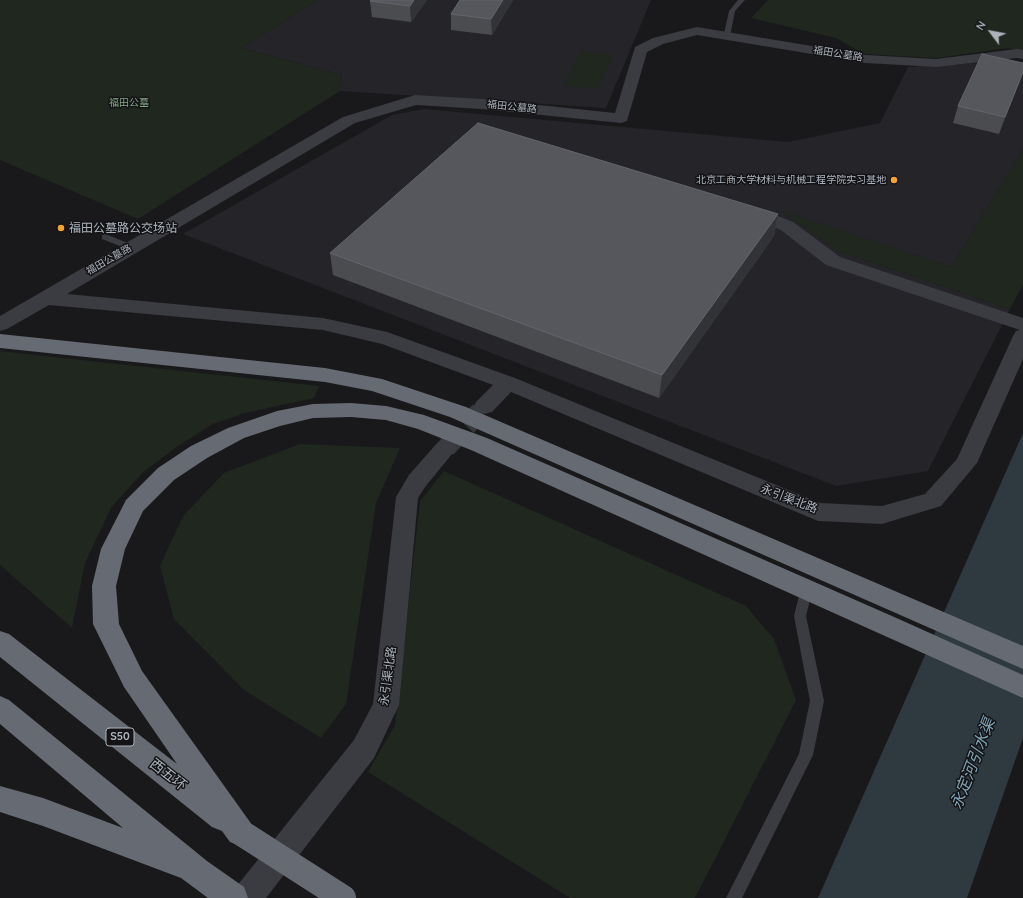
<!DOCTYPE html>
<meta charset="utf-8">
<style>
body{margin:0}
#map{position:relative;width:1023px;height:898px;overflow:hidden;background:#19191b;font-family:Quicksand,sans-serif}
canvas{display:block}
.north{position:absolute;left:971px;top:12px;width:40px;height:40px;-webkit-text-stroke:3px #141417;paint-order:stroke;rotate:302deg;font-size:11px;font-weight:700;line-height:16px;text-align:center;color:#abb2bb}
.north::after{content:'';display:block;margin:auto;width:14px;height:18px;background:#abb2bb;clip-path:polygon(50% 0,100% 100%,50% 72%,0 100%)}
</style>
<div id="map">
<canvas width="1023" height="898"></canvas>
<div class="north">N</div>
</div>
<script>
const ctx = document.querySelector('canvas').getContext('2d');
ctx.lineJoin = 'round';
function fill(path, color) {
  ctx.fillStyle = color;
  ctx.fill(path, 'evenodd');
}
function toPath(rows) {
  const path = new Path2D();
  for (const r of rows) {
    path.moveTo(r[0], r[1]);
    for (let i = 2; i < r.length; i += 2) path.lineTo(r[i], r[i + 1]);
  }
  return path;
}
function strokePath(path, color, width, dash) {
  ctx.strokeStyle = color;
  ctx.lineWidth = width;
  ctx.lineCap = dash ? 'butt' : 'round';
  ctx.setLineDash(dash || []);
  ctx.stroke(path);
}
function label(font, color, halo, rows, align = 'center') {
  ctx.font = font + ' Quicksand,"Noto Sans SC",sans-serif';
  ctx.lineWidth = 3;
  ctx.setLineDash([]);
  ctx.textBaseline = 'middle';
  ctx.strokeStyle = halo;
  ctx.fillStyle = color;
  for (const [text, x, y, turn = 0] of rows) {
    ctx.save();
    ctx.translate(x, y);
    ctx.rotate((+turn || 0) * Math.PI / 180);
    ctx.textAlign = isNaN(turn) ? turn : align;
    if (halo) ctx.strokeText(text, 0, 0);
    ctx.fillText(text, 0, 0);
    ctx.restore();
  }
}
fill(toPath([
 [318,0,651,0,606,108,340,91,342,75,241,48],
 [1013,61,1023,63,1023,150,951,267,782,211,838,251,1010,309,928,471,836,486,183,234,392,115,424,109,788,142,880,123,908,67]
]), '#252529');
fill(toPath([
 [0,0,318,0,241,48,342,75,340,91,138,219,0,160],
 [768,0,1023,0,1023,52,1007,48,937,58,864,54,836,38,751,18],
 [581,51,614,55,598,89,564,85],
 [1023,150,1023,285,1010,309,838,251,780,210,951,267],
 [0,351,319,386,314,398,245,413,213,424,181,444,142,473,111,508,85,563,72,628,0,565],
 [300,444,400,448,376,503,346,704,321,738,244,690,174,619,160,566,183,516,224,473],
 [444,471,746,606,774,639,796,700,695,898,570,898,368,772,395,725,420,501]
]), '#1f271f');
fill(toPath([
 [1023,433,1023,738,967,898,818,898]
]), '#2e3a40');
strokePath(toPath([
 [446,448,484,407]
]), '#36383b', 20, [20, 10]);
fill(toPath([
 [738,0,745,0,735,11,730,36,723,38,729,11,738,0],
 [105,234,133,245,135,247,130,250,102,239,102,235,105,234],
 [807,583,811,585,813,588,806,616,824,701,813,755,742,898,726,898,799,754,810,701,794,616,801,588,803,585,807,583]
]), '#3a3c41');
fill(toPath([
 [697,27,866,55,936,59,1017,49,1023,50,1023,59,1016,58,936,67,866,63,697,35,663,44,647,52,627,121,621,123,482,109,416,105,355,123,67,294,323,318,387,332,515,378,820,503,882,506,925,494,957,459,1013,336,1016,331,1020,330,826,265,781,230,744,214,741,210,744,206,750,205,793,222,840,257,1023,318,1023,359,977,463,941,506,882,524,818,521,511,392,492,412,484,414,476,412,473,407,476,402,493,385,382,344,323,330,49,305,7,329,0,331,0,316,343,117,415,95,482,99,615,113,635,47,653,38,697,27],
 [446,440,454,442,457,448,425,487,418,498,399,705,374,758,266,898,232,898,236,887,354,740,373,704,396,497,409,475,438,442,446,440]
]), '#3a3c41');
fill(toPath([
 [0,334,325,368,382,379,466,407,1023,646,1023,669,450,417,372,391,325,382,0,348,0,334],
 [351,403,386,406,424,415,487,438,901,620,1023,675,1023,698,471,450,418,429,386,420,351,417,313,418,280,426,244,438,207,458,174,480,143,511,125,549,116,586,119,624,142,671,250,822,255,832,250,842,240,846,230,842,222,831,212,827,0,657,0,631,9,634,177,764,124,687,93,624,92,586,101,549,126,500,158,468,191,446,228,428,277,411,313,404,351,403],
 [0,696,9,700,207,861,244,887,248,898,208,898,181,878,43,826,0,812,0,786,43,798,123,828,0,724,0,696]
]), '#666a72');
strokePath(toPath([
 [240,832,343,898]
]), '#666a72', 26);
fill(toPath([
 [371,0,427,0,411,22,372,17,370,1],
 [513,0,492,35,451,30,451,14],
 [1020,80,999,134,953,123,958,106],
 [778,214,774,236,659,398,333,275,330,253]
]), '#4a4c50');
fill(toPath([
 [414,0,427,0,411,22,410,6],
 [503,0,513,0,492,35,491,19],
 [1023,72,1020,80,999,134,1005,117],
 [778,214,774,236,659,398,662,375]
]), '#323336');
const building = toPath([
 [371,0,414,0,410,6,370,1,371,0],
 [460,0,503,0,491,19,451,14,460,0],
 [982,54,1023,63,1023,72,1005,117,958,106,982,54],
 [478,123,778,214,662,375,330,253,478,123]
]);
fill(building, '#55575c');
strokePath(building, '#62656a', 1);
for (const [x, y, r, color] of [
 [894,180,4,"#f8a234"],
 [61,228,4,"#f8a234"]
]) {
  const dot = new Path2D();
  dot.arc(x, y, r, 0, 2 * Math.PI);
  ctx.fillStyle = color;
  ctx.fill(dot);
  strokePath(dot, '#141417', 1.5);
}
label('10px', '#abb2bb', '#141417', [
 ["福田公墓路",838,54,9],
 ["福田公墓路",512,107,6],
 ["福田公墓路",109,260,-30]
]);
label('10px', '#83a782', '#141417', [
 ["福田公墓",129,103]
]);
label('10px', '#abb2bb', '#141417', [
 ["北京工商大学材料与机械工程学院实习基地",886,180]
], 'right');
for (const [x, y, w] of [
 [120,737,28]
]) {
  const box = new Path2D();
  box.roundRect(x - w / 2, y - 9, w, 18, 3);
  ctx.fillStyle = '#141417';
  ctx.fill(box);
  strokePath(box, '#abb2bb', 1);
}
label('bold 11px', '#abb2bb', null, [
 ["S50",120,737]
]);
label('12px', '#abb2bb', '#141417', [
 ["福田公墓路公交场站",69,228]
], 'left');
label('12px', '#abb2bb', '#141417', [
 ["永引渠北路",789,499,21],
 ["永引渠北路",388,676,-82]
]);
label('14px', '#abb2bb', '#141417', [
 ["西五环",168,775,38]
]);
label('italic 16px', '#81a4b7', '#141417', [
 ["永定河引水渠",973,764,-69]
]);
</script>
